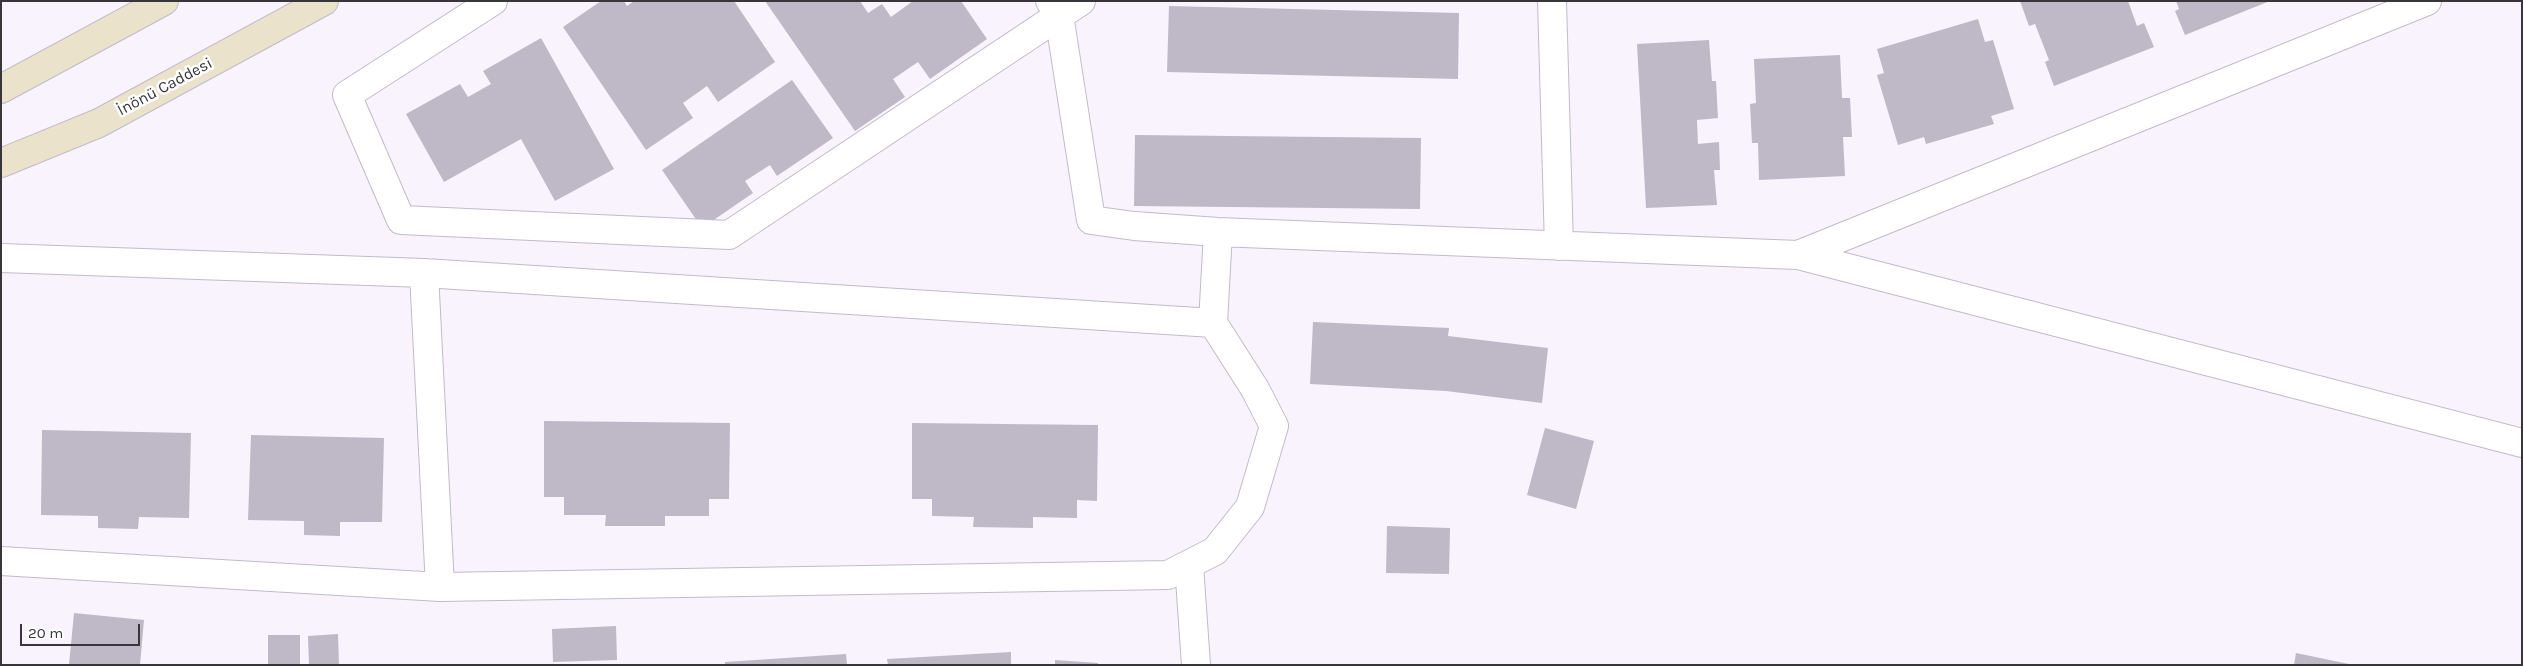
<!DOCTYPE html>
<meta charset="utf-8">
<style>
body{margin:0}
#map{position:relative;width:2523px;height:666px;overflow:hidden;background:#f9f3fe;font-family:Karla,sans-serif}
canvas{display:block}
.frame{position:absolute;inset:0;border:2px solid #38353b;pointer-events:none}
.scale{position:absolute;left:20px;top:624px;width:120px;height:22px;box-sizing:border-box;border:2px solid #38353b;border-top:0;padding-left:6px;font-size:15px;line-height:18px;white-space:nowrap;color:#38353b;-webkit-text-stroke:4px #fff;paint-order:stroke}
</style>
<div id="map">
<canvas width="2523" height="666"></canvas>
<div class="frame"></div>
<div class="scale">20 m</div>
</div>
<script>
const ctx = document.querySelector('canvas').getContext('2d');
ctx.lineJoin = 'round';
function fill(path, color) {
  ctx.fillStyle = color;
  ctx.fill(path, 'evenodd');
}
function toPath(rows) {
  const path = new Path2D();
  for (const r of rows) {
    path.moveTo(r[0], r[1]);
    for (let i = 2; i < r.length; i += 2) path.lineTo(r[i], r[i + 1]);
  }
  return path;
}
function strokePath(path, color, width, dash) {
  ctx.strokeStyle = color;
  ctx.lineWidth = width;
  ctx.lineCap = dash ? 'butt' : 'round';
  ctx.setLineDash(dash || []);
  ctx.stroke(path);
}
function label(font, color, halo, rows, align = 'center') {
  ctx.font = font + ' Karla,sans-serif';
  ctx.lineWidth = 5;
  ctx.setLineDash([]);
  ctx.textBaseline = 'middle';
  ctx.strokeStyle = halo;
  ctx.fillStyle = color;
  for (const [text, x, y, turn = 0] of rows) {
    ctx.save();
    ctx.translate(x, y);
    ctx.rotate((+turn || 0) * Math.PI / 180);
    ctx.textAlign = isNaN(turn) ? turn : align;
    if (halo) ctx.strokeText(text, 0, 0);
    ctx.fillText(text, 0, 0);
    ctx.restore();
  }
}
fill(toPath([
 [601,1,624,1,627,6,634,1,734,1,775,62,718,102,707,86,683,103,693,118,646,150,563,27],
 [765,1,860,1,868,13,882,4,891,17,913,1,961,1,987,39,930,79,918,62,893,79,905,97,855,131],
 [2020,1,2128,1,2137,26,2144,23,2154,47,2054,86,2045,62,2049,60,2035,24,2029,26],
 [2176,1,2270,1,2185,35,2175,11,2179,9],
 [1169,6,1459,13,1458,79,1167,72],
 [1978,19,1985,42,1993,40,2014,109,1991,116,1994,124,1926,144,1924,137,1898,145,1877,75,1884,73,1877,49],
 [541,38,614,169,555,201,521,139,444,182,406,114,460,84,468,97,491,84,483,71],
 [1709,40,1712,81,1716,81,1718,118,1697,120,1698,144,1719,142,1720,170,1714,170,1717,205,1646,208,1637,44],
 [1840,55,1842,98,1850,98,1852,137,1843,137,1845,176,1759,180,1758,143,1752,143,1750,104,1756,103,1754,59],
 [792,80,833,138,777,176,770,165,745,181,753,193,702,228,662,170],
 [1135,135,1421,138,1420,209,1134,206],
 [1313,322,1449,328,1448,336,1548,348,1542,403,1446,391,1310,384],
 [544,421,730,423,729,499,709,499,709,516,665,516,665,526,605,526,606,515,564,515,564,497,544,497],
 [912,423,1098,425,1097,501,1077,500,1077,518,1033,517,1033,528,973,527,974,517,932,516,932,499,912,499],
 [1545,428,1594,441,1576,509,1527,495],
 [42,430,191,433,189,518,139,517,138,529,98,528,98,516,41,515],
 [251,435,384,438,382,522,340,522,340,536,304,535,304,521,248,520],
 [1387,526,1450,528,1449,574,1386,573],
 [74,613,144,620,140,665,69,665],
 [616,626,617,660,553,662,552,629],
 [338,634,339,665,309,665,308,636],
 [268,635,300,635,300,665,268,665],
 [1011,652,1011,665,888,665,887,659],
 [2296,653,2349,664,2349,665,2294,665],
 [846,654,847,665,725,665,725,662],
 [1055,660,1098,663,1098,665,1055,665]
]), '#bfb8c6');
const minor = toPath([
 [493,1,347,95,401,220,729,235,1081,1],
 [1050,1,1059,15,1091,220,1134,226,1218,232,1798,255,2427,1],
 [1552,1,1559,246],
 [1798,255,2522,443],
 [1,258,424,273,1213,323,1255,389,1274,426,1250,507,1215,551,1168,575,440,587,1,561],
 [424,273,440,587],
 [1213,323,1218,232],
 [1189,565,1196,665]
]);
const secondary = toPath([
 [1,89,164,1],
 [1,163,99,123,324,1]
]);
strokePath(minor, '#c1bbc8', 30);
strokePath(secondary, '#c1bbc8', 30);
strokePath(minor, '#fff', 28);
strokePath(secondary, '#ebe2cb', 28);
label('16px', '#38353b', '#fff', [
 ["İnönü Caddesi",165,87,-28]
]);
</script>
